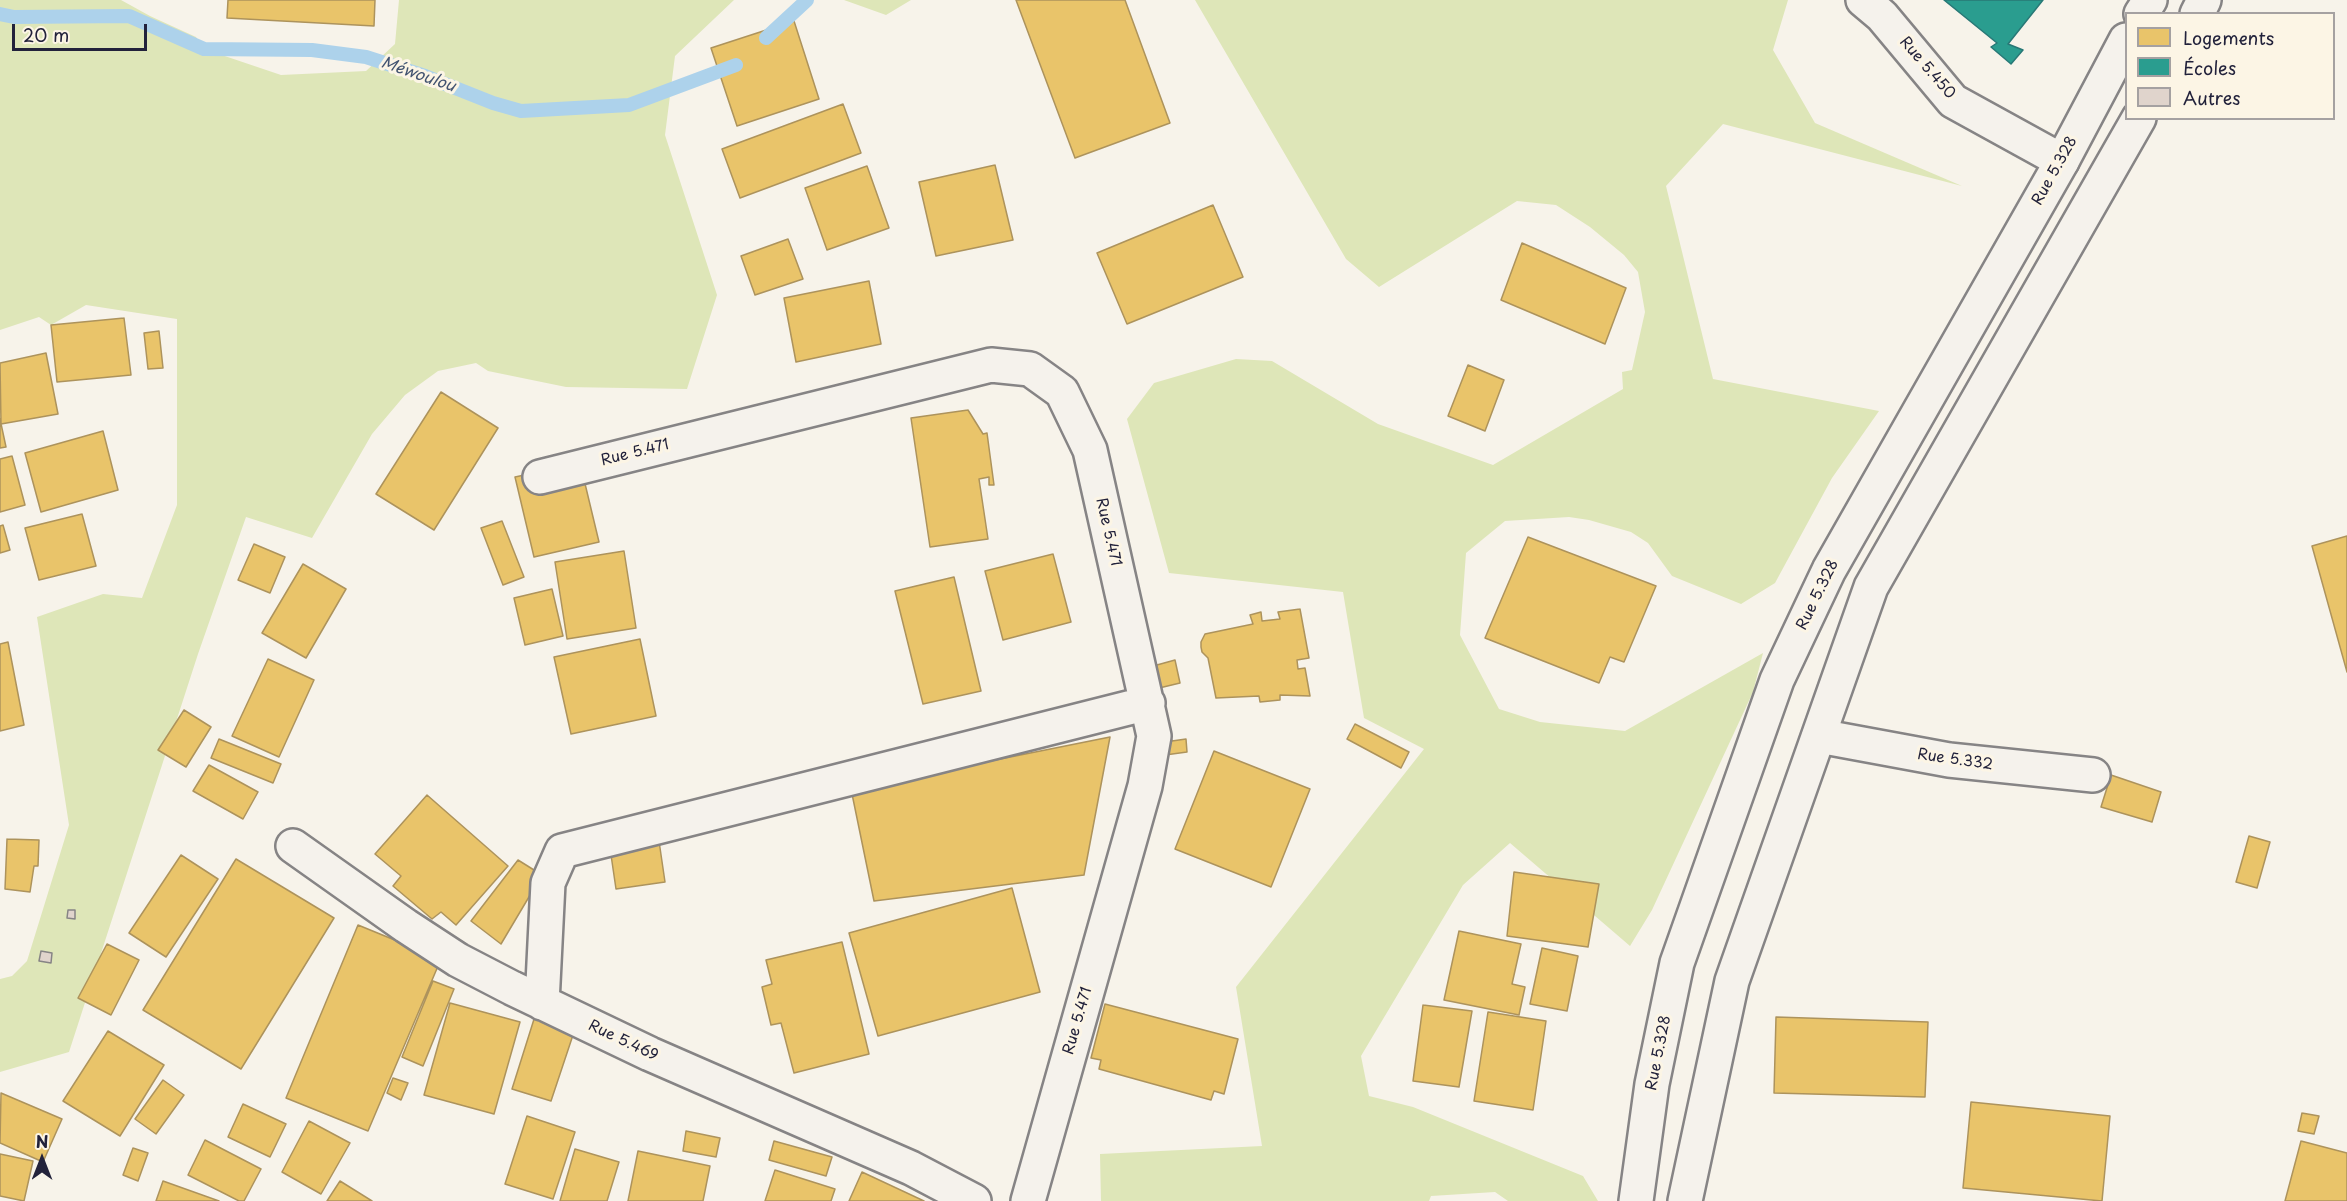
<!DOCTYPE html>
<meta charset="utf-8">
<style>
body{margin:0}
#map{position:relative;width:2347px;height:1201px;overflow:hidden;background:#f7f3ea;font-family:"Playpen Sans",sans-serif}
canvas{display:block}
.legend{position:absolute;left:2125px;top:12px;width:210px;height:108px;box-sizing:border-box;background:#fcf5e5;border:2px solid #a5a1a1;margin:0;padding:8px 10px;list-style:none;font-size:18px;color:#22223b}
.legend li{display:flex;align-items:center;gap:12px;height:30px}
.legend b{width:30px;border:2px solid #a5a1a1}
.north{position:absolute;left:12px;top:1129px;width:60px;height:60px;-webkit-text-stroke:4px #fcf5e5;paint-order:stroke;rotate:0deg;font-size:16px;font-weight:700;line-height:24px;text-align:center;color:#22223b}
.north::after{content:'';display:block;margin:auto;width:21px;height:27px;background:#22223b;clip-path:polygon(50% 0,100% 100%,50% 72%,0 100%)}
.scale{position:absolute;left:12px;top:24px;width:135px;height:27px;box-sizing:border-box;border:3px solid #22223b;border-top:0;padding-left:8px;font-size:18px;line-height:21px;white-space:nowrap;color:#22223b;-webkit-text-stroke:4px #fcf5e5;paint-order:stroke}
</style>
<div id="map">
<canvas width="2347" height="1201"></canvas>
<ul class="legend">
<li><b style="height:16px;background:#e9c46a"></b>Logements</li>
<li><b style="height:16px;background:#2a9d8f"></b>Écoles</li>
<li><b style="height:16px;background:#e0d4cc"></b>Autres</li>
</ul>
<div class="north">N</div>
<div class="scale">20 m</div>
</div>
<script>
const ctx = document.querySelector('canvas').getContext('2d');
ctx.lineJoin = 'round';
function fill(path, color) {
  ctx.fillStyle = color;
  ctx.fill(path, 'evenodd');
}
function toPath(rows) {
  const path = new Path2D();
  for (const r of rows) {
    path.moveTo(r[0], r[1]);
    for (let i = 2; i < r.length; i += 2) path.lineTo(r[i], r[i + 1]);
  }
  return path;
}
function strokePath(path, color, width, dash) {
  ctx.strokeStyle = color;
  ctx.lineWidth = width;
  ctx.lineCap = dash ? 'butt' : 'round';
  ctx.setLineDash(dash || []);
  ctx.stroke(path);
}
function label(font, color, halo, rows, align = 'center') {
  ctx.font = font + ' "Playpen Sans",sans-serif';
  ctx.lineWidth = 6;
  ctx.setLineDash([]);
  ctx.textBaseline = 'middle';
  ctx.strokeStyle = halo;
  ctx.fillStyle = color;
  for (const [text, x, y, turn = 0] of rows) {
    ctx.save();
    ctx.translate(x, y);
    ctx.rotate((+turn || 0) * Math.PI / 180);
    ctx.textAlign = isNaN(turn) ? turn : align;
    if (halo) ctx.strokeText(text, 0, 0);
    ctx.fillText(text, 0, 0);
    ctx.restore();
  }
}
fill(toPath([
 [0,0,121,0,150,16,196,37,204,49,281,75,366,71,395,44,399,0,734,0,675,56,665,135,717,295,687,389,566,387,488,371,476,363,438,371,405,395,372,434,312,538,246,517,198,654,69,1052,0,1072,0,979,12,976,27,961,69,825,37,617,103,594,142,598,177,505,177,319,86,305,51,325,39,317,0,330],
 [844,0,911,0,886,15],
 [1195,0,1788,0,1773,50,1815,123,1962,186,1723,124,1666,186,1713,379,1879,411,1832,478,1775,583,1741,604,1672,576,1648,543,1631,532,1589,520,1569,517,1505,521,1466,553,1460,635,1499,709,1540,722,1625,731,1763,653,1753,692,1652,910,1630,946,1510,843,1463,885,1361,1056,1369,1096,1413,1107,1583,1176,1598,1201,1508,1201,1495,1192,1431,1196,1429,1201,1101,1201,1100,1154,1262,1146,1236,987,1424,749,1364,718,1343,592,1169,573,1127,419,1154,383,1236,359,1272,361,1378,424,1493,465,1623,389,1622,372,1632,370,1645,312,1638,272,1624,255,1590,227,1556,205,1517,201,1379,287,1346,259]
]), '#dee6b8');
const homes = toPath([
 [228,0,375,0,374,26,227,18,228,0],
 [1016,0,1125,0,1170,123,1075,158,1016,0],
 [794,21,819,99,737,126,711,48,794,21],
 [843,104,861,153,740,198,722,149,843,104],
 [995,165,1013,240,936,256,919,182,995,165],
 [867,166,889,228,827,250,805,188,867,166],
 [1213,205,1243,277,1127,324,1097,253,1213,205],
 [788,239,803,279,755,295,741,256,788,239],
 [1522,243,1626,288,1605,344,1501,300,1522,243],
 [869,281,881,344,796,362,784,298,869,281],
 [124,318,131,375,57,382,51,325,124,318],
 [159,331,163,368,148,369,144,333,159,331],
 [46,353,58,414,1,424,0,363,46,353],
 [1468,365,1504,380,1485,431,1448,416,1468,365],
 [441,392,498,428,434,530,376,494,441,392],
 [968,410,983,434,987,433,994,485,989,485,989,477,979,479,988,539,930,547,911,418,968,410],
 [0,419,6,447,0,448,0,419],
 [103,431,118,490,41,512,25,453,103,431],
 [12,456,25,505,0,512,0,459,12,456],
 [581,467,599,542,534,557,515,477,548,470,581,467],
 [82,514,96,566,39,580,25,528,82,514],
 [502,521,524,577,503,585,481,528,502,521],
 [3,525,10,550,0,553,0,526,3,525],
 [2347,536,2347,672,2312,546,2347,536],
 [1528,537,1656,586,1624,662,1610,657,1599,683,1485,638,1528,537],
 [254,544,285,557,270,593,238,580,254,544],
 [624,551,636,628,567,639,555,562,624,551],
 [1053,554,1071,622,1003,640,985,571,1053,554],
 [303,564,346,589,306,658,262,633,303,564],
 [954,577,981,691,923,704,895,591,954,577],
 [552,589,563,636,525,645,514,598,552,589],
 [1300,609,1309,658,1297,660,1298,669,1305,668,1310,696,1280,695,1280,700,1260,702,1259,696,1216,698,1208,658,1202,652,1201,647,1201,642,1205,634,1253,624,1250,615,1261,612,1262,621,1280,619,1278,612,1300,609],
 [640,639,656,716,571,734,554,657,640,639],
 [8,642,24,725,0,731,0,644,8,642],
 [268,659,314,680,279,757,232,736,268,659],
 [1175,660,1180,683,1151,690,1146,668,1175,660],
 [184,710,211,727,186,767,158,750,184,710],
 [1165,717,1172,741,1186,739,1187,752,1165,755,1165,717],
 [1355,724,1409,752,1401,768,1347,739,1355,724],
 [1110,737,1084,875,874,901,851,789,1110,737],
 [219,739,281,764,273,783,211,758,219,739],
 [1214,751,1310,789,1271,887,1175,849,1214,751],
 [209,765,258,792,243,819,193,791,209,765],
 [2111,775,2161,792,2152,822,2101,807,2111,775],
 [427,795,508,866,456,925,441,912,432,919,393,886,401,876,375,854,427,795],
 [2249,836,2270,842,2257,888,2236,882,2249,836],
 [7,839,39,840,38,866,34,866,30,892,5,889,7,839],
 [659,841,665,882,616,889,610,848,659,841],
 [181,855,218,879,166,957,129,933,181,855],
 [236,859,334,918,241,1069,143,1010,236,859],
 [518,860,542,875,501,944,471,921,518,860],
 [1514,872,1599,884,1588,947,1507,936,1514,872],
 [1012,888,1040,992,878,1036,849,933,1012,888],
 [358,925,441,959,368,1131,286,1098,358,925],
 [1459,931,1521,944,1512,984,1525,987,1519,1015,1444,1000,1459,931],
 [842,942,869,1054,794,1073,781,1023,771,1025,762,987,772,984,766,960,842,942],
 [107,944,139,960,111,1015,78,998,107,944],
 [1542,948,1578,956,1567,1011,1530,1004,1542,948],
 [433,981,454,989,423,1066,402,1057,433,981],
 [450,1003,520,1022,494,1114,424,1095,450,1003],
 [1105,1004,1238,1039,1224,1094,1214,1091,1211,1100,1099,1069,1101,1060,1091,1058,1105,1004],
 [1423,1005,1472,1011,1459,1087,1413,1081,1423,1005],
 [1488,1012,1546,1021,1533,1110,1474,1101,1488,1012],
 [535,1016,575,1029,551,1101,512,1089,535,1016],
 [1776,1017,1928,1022,1925,1097,1774,1093,1776,1017],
 [108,1031,164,1065,120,1136,63,1101,108,1031],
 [393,1078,408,1083,401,1100,387,1093,393,1078],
 [163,1080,184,1095,156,1134,135,1119,163,1080],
 [1,1093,62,1119,43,1162,0,1143,1,1093],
 [1971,1102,2110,1116,2102,1201,1963,1188,1971,1102],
 [243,1104,286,1124,270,1157,228,1137,243,1104],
 [2302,1113,2319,1116,2314,1134,2298,1131,2302,1113],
 [527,1116,575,1132,553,1199,505,1184,527,1116],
 [309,1121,350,1143,321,1194,282,1172,309,1121],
 [686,1131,720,1138,716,1157,683,1151,686,1131],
 [205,1140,261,1169,244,1201,239,1201,188,1175,205,1140],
 [774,1141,832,1157,826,1176,769,1160,774,1141],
 [2301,1141,2347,1153,2347,1201,2285,1201,2301,1141],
 [133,1148,148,1153,138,1181,123,1175,133,1148],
 [575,1149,619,1162,607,1201,560,1201,575,1149],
 [638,1151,710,1166,703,1201,628,1201,638,1151],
 [0,1154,33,1161,24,1201,0,1196,0,1154],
 [775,1170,835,1189,831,1201,765,1201,775,1170],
 [862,1172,924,1201,849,1201,862,1172],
 [163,1181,219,1201,156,1201,163,1181],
 [340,1181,372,1201,327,1201,340,1181]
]);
fill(homes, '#e9c46a');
strokePath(homes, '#ad935c', 1.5);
const schools = toPath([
 [1944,0,2043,0,2008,44,2023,50,2011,64,1991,47,1997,43,1944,0]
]);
fill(schools, '#2a9d8f');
strokePath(schools, '#287876', 1.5);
strokePath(toPath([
 [0,14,14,17,129,16,204,49,312,50,366,57,425,76,493,103,521,111,629,105,736,65],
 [766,38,807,0]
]), '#add2eb', 14);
const building = toPath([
 [68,910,75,910,75,919,67,918,68,910],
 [41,951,52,953,51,963,39,961,41,951]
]);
fill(building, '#e0d4cc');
strokePath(building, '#868485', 1.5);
const minor = toPath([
 [1863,0,1882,16,1953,101,2062,161],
 [540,477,991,365,1030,369,1062,392,1090,450,1154,736,1145,786,1028,1201],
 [1819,736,1949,760,2093,775],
 [293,846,406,926,458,960,512,988,650,1054,911,1168,974,1201],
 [542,1003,548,883,562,851,1148,703]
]);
const secondary = toPath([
 [2141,14,2150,0],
 [2197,14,2204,0],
 [1636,1201,1652,1084,1677,963,1777,680,1829,570,2062,161,2126,40],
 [1685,1201,1732,981,1871,587,2139,118]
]);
strokePath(minor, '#868485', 38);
strokePath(secondary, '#868485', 38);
strokePath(minor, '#f5f2ec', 33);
strokePath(secondary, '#f5f2ec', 33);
label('15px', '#22223b', '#fcf5e5', [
 ["Rue 5.450",1927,68,49],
 ["Rue 5.328",2055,171,-61],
 ["Rue 5.471",635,453,-14],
 ["Rue 5.471",1108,532,77],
 ["Rue 5.328",1818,595,-64],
 ["Rue 5.332",1955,760,8],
 ["Rue 5.471",1078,1021,-74],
 ["Rue 5.469",623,1041,25],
 ["Rue 5.328",1659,1053,-79]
]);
label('italic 16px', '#425370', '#fcf5e5', [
 ["Méwoulou",418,75,19]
]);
</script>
